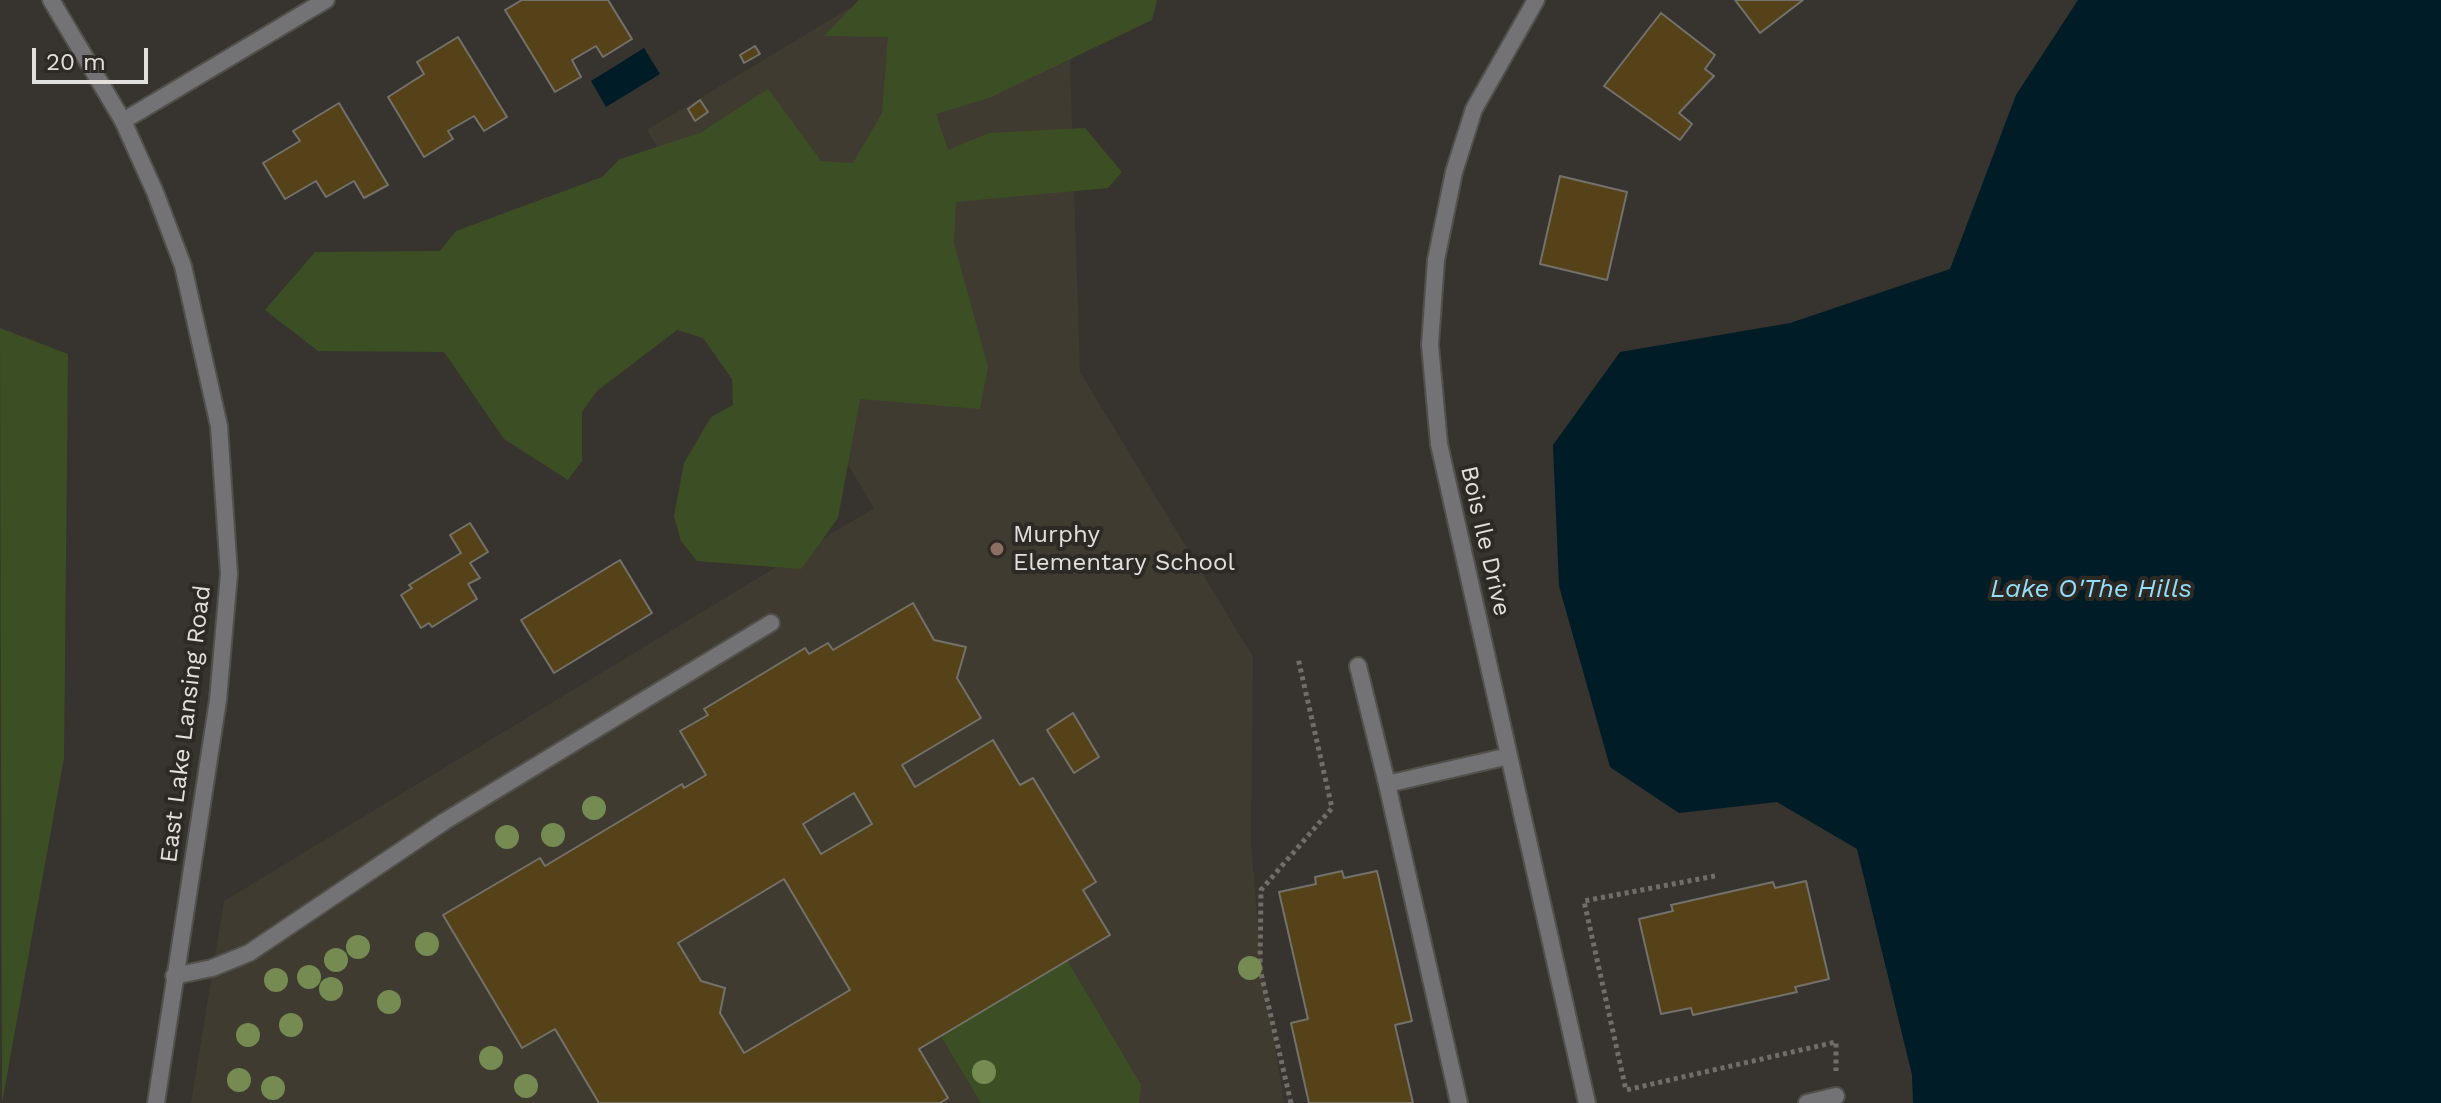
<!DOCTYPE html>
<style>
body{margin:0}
#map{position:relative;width:2441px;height:1103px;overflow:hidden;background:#37342f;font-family:"Work Sans",sans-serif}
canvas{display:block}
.scale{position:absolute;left:32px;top:48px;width:116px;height:36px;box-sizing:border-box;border:4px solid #e2e0dd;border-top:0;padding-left:10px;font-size:24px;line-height:28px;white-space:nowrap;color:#e2e0dd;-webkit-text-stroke:6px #2d2a25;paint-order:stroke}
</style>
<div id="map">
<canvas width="2441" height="1103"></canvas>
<div class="scale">20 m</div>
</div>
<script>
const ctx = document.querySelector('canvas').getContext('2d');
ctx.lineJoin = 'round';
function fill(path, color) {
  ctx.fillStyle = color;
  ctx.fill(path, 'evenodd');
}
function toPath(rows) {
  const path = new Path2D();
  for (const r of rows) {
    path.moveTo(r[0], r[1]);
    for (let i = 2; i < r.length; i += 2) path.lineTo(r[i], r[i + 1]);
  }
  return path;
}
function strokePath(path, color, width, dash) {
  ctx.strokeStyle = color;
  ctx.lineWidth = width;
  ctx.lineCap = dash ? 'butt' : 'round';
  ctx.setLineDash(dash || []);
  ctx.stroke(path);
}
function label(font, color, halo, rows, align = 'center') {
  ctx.font = font + ' "Work Sans",sans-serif';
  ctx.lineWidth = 8;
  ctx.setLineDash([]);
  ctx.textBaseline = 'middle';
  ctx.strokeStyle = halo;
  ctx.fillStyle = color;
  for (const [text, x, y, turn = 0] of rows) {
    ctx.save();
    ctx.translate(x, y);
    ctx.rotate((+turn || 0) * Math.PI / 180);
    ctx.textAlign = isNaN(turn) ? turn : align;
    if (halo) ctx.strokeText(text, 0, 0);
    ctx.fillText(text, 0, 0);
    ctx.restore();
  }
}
fill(toPath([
 [863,0,1068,0,1080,372,1253,657,1251,843,1259,939,1284,1103,191,1103,224,901,874,508,647,130]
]), '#403b30');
fill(toPath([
 [859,0,1157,0,1152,20,989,98,936,114,948,150,989,133,1085,128,1122,172,1108,188,956,202,954,243,988,367,980,409,860,399,838,518,801,569,697,561,681,541,674,516,684,463,711,417,733,405,732,379,703,338,677,330,597,391,582,412,582,461,568,480,504,439,444,352,318,351,265,310,315,252,440,251,456,231,602,177,620,159,700,133,768,89,821,161,853,163,882,113,888,37,824,36],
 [0,328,68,354,64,758,2,1103],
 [1067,960,1141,1085,1139,1103,981,1103,941,1036]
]), '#3c4f24');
fill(toPath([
 [2078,0,2441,0,2441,1103,1913,1103,1912,1075,1857,849,1777,802,1679,813,1610,767,1559,586,1553,445,1620,352,1790,323,1950,269,2016,95],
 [644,48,660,74,606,107,591,81]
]), '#001c26');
const building = toPath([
 [522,0,608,0,632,39,603,57,596,46,572,60,581,77,555,92,505,10,522,0],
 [1735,0,1803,0,1760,33,1735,0],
 [1661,13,1715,55,1705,69,1714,76,1679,113,1692,124,1680,140,1604,86,1661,13],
 [458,37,507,117,484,131,474,116,448,131,453,139,424,157,388,97,424,74,417,62,458,37],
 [755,46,760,54,744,63,740,55,755,46],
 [700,100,708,112,695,121,688,109,700,100],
 [339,103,388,185,364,198,354,181,326,197,316,181,285,199,263,163,300,141,293,131,339,103],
 [1560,176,1627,192,1607,280,1540,264,1560,176],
 [470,523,488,552,470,563,480,578,468,584,477,599,432,627,429,623,421,628,401,595,412,588,409,585,461,553,450,535,470,523],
 [620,560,652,613,554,673,521,620,620,560],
 [913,603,934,640,966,647,957,678,981,718,902,765,915,787,993,740,1020,785,1033,778,1096,882,1083,890,1110,935,919,1049,948,1098,940,1103,599,1103,555,1029,522,1048,443,915,540,858,545,866,682,784,684,788,706,775,680,731,708,715,704,709,805,648,809,654,828,643,833,650,913,603],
 [854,793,872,824,821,854,803,824,854,793],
 [784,879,850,990,744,1053,720,1013,725,988,701,981,678,943,784,879],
 [1073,713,1099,757,1074,773,1047,730,1073,713],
 [1342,871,1344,878,1377,871,1412,1021,1395,1025,1413,1103,1309,1103,1291,1023,1308,1019,1279,892,1316,884,1315,877,1342,871],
 [1806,881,1829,979,1795,987,1797,992,1693,1015,1691,1008,1661,1014,1639,919,1673,911,1671,905,1773,882,1775,888,1806,881]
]);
fill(building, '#564218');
strokePath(building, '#73716b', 2);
const service = toPath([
 [1358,666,1387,784],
 [174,976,212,968,249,953,445,821,771,623],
 [1459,1103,1387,784,1509,756],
 [1807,1103,1836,1096]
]);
const minor = toPath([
 [1536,0,1474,109,1454,172,1436,260,1430,345,1439,444,1587,1103],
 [123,121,326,0]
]);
const tertiary = toPath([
 [51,0,123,121,155,192,183,266,219,426,229,574,218,700,156,1103]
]);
strokePath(service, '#52504b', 20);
strokePath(minor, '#52504b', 20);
strokePath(tertiary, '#52504b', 20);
strokePath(toPath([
 [1715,876,1584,901,1626,1090,1836,1042,1836,1071],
 [1291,1103,1260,969,1261,890,1332,808,1298,658]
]), '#716e6a', 5, [4, 4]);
strokePath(service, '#737274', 16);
strokePath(minor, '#737274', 16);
strokePath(tertiary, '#737274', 16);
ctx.fillStyle = '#758b52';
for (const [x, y] of [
 [594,808],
 [553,835],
 [507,837],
 [427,944],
 [358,947],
 [336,960],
 [1250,968],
 [309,977],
 [276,980],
 [331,989],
 [389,1002],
 [291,1025],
 [248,1035],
 [491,1058],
 [984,1072],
 [239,1080],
 [526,1086],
 [273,1088]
]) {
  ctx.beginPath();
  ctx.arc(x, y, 12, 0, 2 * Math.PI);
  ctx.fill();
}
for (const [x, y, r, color] of [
 [997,549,8,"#8d6e63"]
]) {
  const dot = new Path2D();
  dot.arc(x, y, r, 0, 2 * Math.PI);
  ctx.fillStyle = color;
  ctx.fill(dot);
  strokePath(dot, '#2d2a25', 3);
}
label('24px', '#e2e0dd', '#2d2a25', [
 ["Murphy",1013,535],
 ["Elementary School",1013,563]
], 'left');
label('24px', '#e2e0dd', '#2d2a25', [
 ["Bois Ile Drive",1485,541,77],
 ["East Lake Lansing Road",186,724,-83]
]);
label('italic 26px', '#93def8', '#2d2a25', [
 ["Lake O'The Hills",2091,589]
]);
</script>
